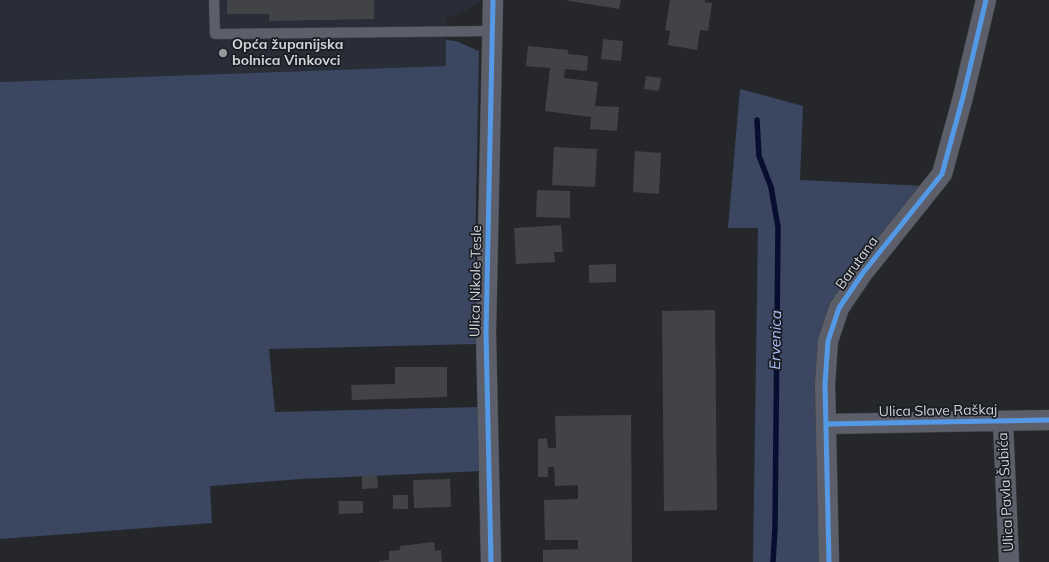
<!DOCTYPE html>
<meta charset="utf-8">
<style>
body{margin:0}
canvas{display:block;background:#25272a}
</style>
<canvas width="1049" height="562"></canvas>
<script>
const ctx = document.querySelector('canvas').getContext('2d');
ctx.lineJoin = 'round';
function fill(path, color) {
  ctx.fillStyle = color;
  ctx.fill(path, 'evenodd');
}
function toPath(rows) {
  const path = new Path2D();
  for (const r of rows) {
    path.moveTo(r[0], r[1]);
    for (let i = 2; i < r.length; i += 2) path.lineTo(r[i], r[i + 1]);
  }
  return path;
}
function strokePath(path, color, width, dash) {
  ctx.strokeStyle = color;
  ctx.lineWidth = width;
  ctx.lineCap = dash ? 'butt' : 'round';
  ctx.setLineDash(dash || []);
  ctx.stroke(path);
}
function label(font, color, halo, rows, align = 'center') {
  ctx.font = font + ' Mulish,sans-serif';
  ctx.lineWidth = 3.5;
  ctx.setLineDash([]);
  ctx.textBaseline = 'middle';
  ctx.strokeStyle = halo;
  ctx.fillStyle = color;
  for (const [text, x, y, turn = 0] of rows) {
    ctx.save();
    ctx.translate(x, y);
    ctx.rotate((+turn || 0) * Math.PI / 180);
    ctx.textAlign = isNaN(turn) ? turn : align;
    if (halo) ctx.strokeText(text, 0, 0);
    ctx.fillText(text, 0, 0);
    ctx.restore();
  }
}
fill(toPath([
 [0,0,481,0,480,2,459,14,446,17,447,66,0,82]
]), '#282d37');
fill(toPath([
 [446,40,456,41,479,51,475,255,476,344,269,349,275,412,480,407,482,471,301,479,210,486,212,523,0,539,0,82,446,66],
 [740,89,803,106,800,180,925,186,835,304,822,562,753,562,758,228,728,228]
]), '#3b4661');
strokePath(toPath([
 [757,120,759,156,771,187,778,227,775,528,773,562]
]), '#070e2f', 5.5);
fill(toPath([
 [227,0,374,0,374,19,269,21,269,14,227,14],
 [565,0,621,0,619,9],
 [670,0,705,0,705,2,712,3,708,31,700,30,697,50,668,45,670,31,665,30],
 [603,39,623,41,621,61,601,59],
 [528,46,568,50,568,54,588,56,587,71,565,69,564,78,598,82,595,106,619,107,617,131,590,129,591,117,545,111,550,68,526,66],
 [646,76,661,78,659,91,644,89],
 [554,147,597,149,595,187,552,185],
 [635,151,661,153,659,194,633,192],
 [537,190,570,191,570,218,536,217],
 [561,225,563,252,554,252,555,262,516,264,514,228],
 [616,264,616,282,589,283,589,265],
 [715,310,717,510,664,511,662,311],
 [395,367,447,367,447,397,352,400,351,385,395,384],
 [631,415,632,562,543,562,543,550,578,549,578,540,545,540,544,500,578,499,578,485,555,486,554,467,548,467,548,477,538,477,538,439,547,438,548,448,556,448,555,416],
 [377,475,378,488,362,489,362,476],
 [450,479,451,507,414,508,413,480],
 [393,495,408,495,408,509,393,509],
 [338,501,363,501,363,513,339,514],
 [434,542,435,551,441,550,442,562,379,562,379,561,389,560,389,551,400,550,400,546]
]), '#424346');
const lane = toPath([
 [214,0,215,34,492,31]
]);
const street = toPath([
 [1003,422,1009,562],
 [827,424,1049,420],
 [491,562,486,333,493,0],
 [829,562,825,384,828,341,839,308,862,274,942,174,963,97,986,0]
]);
strokePath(lane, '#414245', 11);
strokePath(street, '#414245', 21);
strokePath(lane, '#5c5f6a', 10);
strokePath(street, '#5c5f6a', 20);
strokePath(toPath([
 [827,424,1049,420],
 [491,562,486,333,493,0],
 [829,562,825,384,828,341,839,308,862,274,942,174,963,97,986,0]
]), '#5399e6', 5);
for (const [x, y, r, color] of [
 [223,53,5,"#94969a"]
]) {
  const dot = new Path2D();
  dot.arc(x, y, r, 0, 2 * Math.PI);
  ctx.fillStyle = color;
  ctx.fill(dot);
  strokePath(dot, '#1a1d23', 1.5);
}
label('bold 14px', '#d0d2d6', '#1a1d23', [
 ["Opća županijska",232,45],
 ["bolnica Vinkovci",232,61]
], 'left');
label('14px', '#d0d2d6', '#1a1d23', [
 ["Barutana",857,263,-54],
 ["Ulica Nikole Tesle",476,281,-89],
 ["Ulica Slave Raškaj",938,411,-1],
 ["Ulica Pavla Šubića",1006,492,-93]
]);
label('italic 15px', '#a9c0f8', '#1a1d23', [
 ["Ervenica",776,340,-89]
]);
</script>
